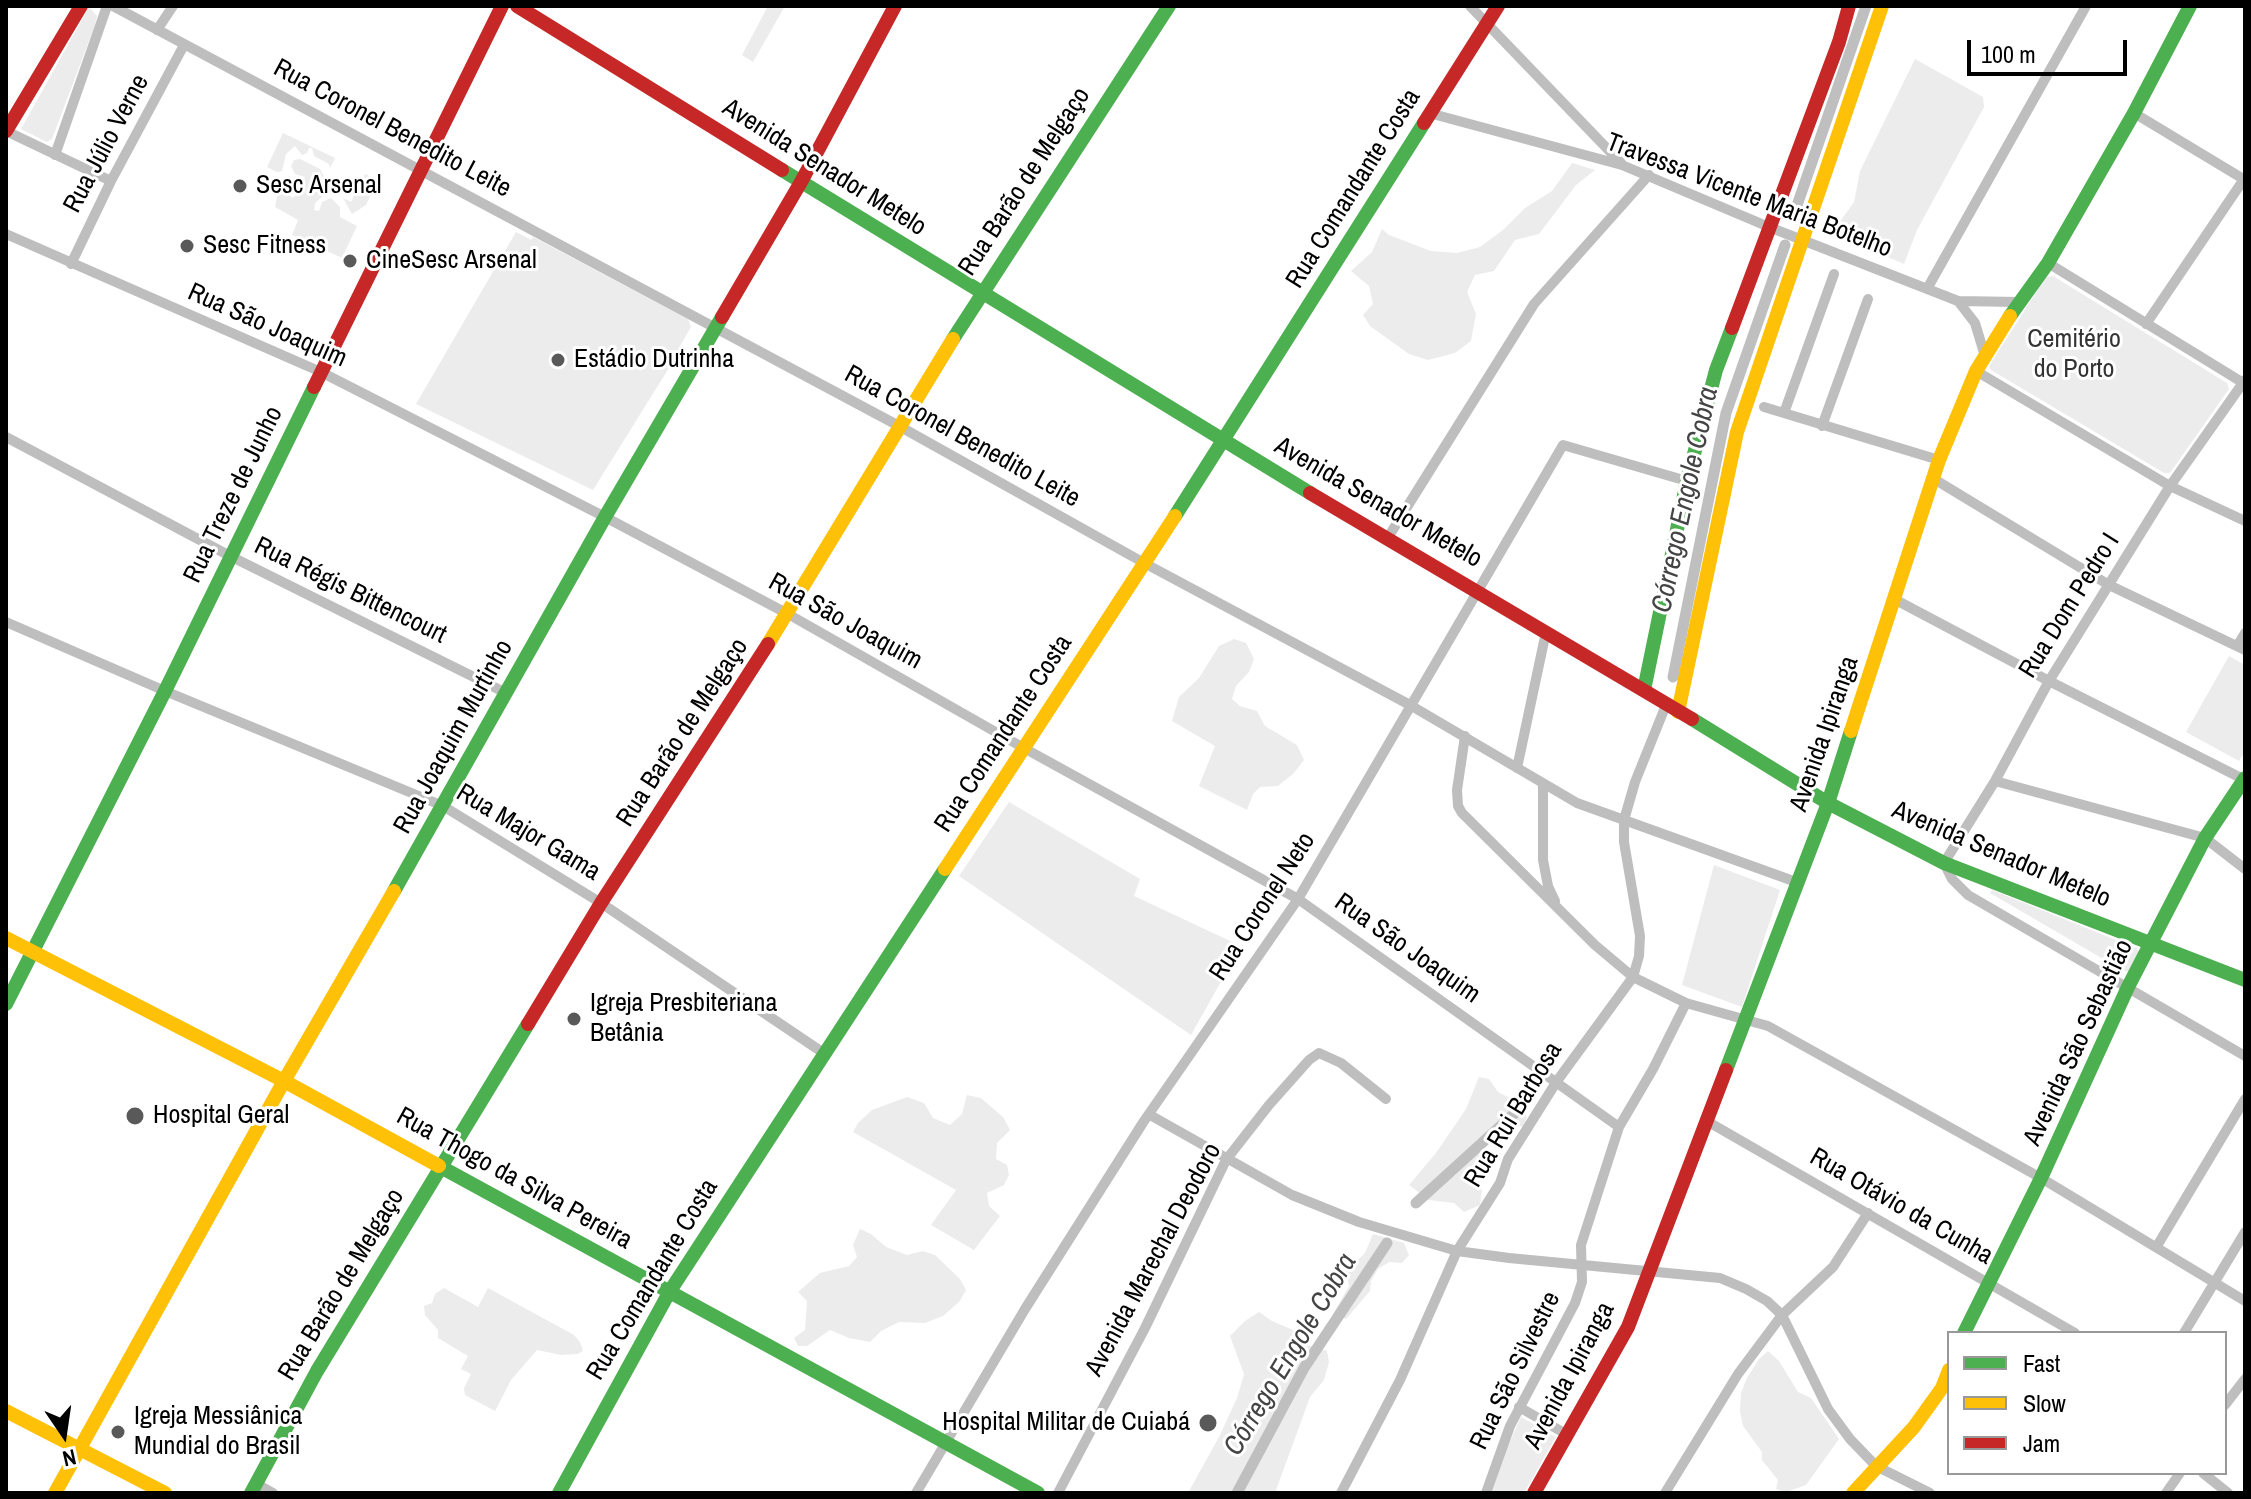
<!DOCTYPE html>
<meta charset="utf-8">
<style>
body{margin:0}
#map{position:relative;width:2251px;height:1499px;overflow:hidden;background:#fff;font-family:"Archivo Narrow",sans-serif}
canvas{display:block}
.frame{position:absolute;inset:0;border:8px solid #000;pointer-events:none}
.legend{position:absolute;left:1947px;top:1331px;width:280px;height:144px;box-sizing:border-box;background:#fff;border:2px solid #999;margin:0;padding:10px 14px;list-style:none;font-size:24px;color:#000}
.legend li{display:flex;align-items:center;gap:16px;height:40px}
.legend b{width:40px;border:2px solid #999}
.north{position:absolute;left:24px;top:1395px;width:80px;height:80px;-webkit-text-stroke:6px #fff;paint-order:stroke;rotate:167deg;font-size:22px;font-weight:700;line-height:32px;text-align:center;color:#000}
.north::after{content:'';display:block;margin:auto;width:28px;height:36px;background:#000;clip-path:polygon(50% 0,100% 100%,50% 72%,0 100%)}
.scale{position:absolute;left:1967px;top:40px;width:160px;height:36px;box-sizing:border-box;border:4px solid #000;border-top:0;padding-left:10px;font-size:24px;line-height:28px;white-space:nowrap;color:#000;-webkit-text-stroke:6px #fff;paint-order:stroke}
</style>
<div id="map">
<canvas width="2251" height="1499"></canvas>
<div class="frame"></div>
<ul class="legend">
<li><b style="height:10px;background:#4caf50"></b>Fast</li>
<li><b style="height:10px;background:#ffc107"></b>Slow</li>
<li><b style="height:10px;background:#c62828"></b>Jam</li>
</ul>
<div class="north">N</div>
<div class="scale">100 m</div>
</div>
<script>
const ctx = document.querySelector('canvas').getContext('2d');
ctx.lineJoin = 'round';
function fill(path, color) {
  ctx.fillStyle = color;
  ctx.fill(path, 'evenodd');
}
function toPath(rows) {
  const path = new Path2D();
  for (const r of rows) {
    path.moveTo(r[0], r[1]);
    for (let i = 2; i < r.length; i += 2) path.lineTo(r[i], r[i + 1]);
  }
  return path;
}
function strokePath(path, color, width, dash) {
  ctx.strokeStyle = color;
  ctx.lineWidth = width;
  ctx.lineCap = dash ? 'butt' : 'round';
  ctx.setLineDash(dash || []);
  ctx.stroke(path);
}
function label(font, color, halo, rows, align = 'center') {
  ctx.font = font + ' "Archivo Narrow",sans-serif';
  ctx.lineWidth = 6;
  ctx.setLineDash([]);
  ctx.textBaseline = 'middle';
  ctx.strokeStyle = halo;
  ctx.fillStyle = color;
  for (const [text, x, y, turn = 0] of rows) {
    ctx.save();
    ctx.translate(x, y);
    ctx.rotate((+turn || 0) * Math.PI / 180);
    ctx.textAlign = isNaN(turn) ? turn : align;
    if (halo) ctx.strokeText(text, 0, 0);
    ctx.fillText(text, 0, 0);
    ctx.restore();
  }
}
fill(toPath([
 [768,6,785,6,753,62,742,55],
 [89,7,97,16,95,25,52,139,47,142,21,129],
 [1915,59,1983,97,1984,107,1917,230,1904,264,1824,230,1839,223,1854,202,1860,171],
 [283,133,335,158,330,168,329,164,314,156,312,148,309,148,307,153,302,155,295,146,286,154,282,171,277,172,267,167],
 [300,159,320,169,326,180,323,196,315,203,314,210,319,211,322,202,331,198,340,207,340,217,357,226,342,258,292,235,298,220,275,207,278,192,287,191,292,198,297,195,305,177,295,174,291,166,294,160],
 [1572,163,1595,170,1576,185,1539,234,1515,240,1494,271,1475,275,1467,292,1476,314,1471,341,1455,353,1428,360,1409,354,1370,326,1363,315,1373,304,1369,286,1351,271,1372,252,1382,229,1389,235,1431,251,1457,253,1480,247,1503,230,1525,208,1552,191],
 [365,174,378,180,366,205,352,214,343,198,351,202],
 [516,232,531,240,533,237,688,319,691,327,680,346,682,347,593,490,416,404],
 [2053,276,2227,383,2229,389,2170,473,2164,473,1991,370,1989,366,2046,277],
 [1234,639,1246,643,1254,659,1249,672,1236,686,1232,699,1240,706,1257,711,1265,726,1297,745,1304,760,1294,773,1278,786,1260,787,1253,794,1247,810,1199,786,1215,746,1172,721,1179,697,1199,678,1219,646],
 [2229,656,2245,665,2245,751,2239,761,2186,732],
 [1009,802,1140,879,1134,896,1241,946,1191,1035,959,876],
 [1714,865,1780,890,1742,1007,1682,985],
 [1992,890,2136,948,2140,953,2129,972,2122,970,1990,893],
 [1479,1077,1489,1079,1498,1092,1512,1099,1527,1117,1523,1126,1502,1130,1484,1146,1488,1158,1483,1167,1470,1173,1482,1190,1480,1205,1464,1212,1454,1203,1429,1200,1409,1185,1436,1153,1466,1109],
 [967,1095,981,1098,1003,1117,1010,1130,997,1143,996,1159,1007,1165,1009,1175,1004,1185,987,1193,989,1206,1000,1216,974,1250,931,1225,956,1190,853,1132,858,1123,872,1110,907,1097,924,1103,933,1118,950,1125,962,1114],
 [860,1229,871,1234,886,1247,907,1255,923,1251,935,1255,960,1279,966,1290,960,1301,943,1316,925,1323,899,1322,881,1331,870,1342,849,1338,830,1330,807,1346,798,1346,794,1338,805,1330,807,1301,798,1292,820,1273,849,1266,857,1257,853,1245],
 [1373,1234,1404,1243,1409,1255,1402,1263,1389,1262,1378,1269,1371,1281,1370,1291,1346,1319,1333,1314,1349,1286,1346,1271,1365,1253],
 [444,1288,478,1307,488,1288,574,1335,580,1342,583,1351,577,1354,561,1355,537,1350,511,1380,495,1411,465,1395,464,1388,471,1374,461,1369,468,1356,438,1338,438,1330,425,1315,424,1306,432,1303,435,1294],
 [1259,1312,1272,1321,1293,1330,1308,1345,1327,1351,1329,1362,1324,1380,1310,1397,1275,1493,1188,1493,1219,1437,1237,1398,1244,1374,1230,1336,1245,1321],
 [1768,1351,1779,1361,1798,1392,1811,1398,1839,1439,1806,1485,1786,1492,1776,1489,1778,1480,1762,1460,1762,1452,1743,1426,1740,1411,1741,1393,1747,1378,1759,1359],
 [1521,1417,1556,1437,1524,1493,1491,1493,1506,1450]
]), '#ececec');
strokePath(toPath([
 [1793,217,1866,6],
 [1673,677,1726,413,1785,245],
 [1416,1203,1516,1112],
 [1237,1493,1304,1368,1387,1243]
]), '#bfbfbf', 11);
strokePath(toPath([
 [113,6,899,426,1146,564,1410,705,1577,803,1799,883],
 [1470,6,1621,163],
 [157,30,173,6],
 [1429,113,1622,165,1769,227,1958,301,2019,302],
 [2134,113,2245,180],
 [6,131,111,181],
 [55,155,107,6],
 [6,234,321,372,605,517,788,614,1022,747,1298,899,1619,1127],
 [2048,263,2245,384],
 [71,264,111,181,184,45],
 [1927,289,2086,6],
 [1958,301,1975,323,1985,356],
 [2146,324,2244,179],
 [1976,371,2170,486,2245,521],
 [2245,380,2170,486,2049,681,1995,781,1944,863,1952,879,1968,895,2245,1056],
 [1764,407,1939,460],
 [1784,413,1834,274],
 [1822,426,1868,299],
 [6,437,230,556,506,693],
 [1934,479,2109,585,2245,650],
 [1387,539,1534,304,1649,175],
 [1894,599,2049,681,2245,780],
 [6,622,165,691,443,806,601,903,825,1054],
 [2237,646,2245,633],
 [1465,736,1457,790,1458,806,1462,813,1595,945,1633,977,1686,1003,1768,1026,2041,1178,2245,1301],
 [1517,768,1546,632],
 [1995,781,2205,838,2245,869],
 [1543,785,1543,860,1548,886,1555,901],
 [1150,1115,1292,1195,1359,1222,1457,1251,1509,1258,1720,1278,1746,1289,1767,1301,1782,1315,1828,1409,1850,1439,1876,1466,1930,1493],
 [1705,1120,2075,1333],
 [2157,1246,2245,1099],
 [2184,1333,2245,1232],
 [2225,1405,2245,1379],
 [1519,1407,1566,1434],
 [2203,1473,2228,1493],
 [257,1484,273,1493],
 [916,1493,1025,1309,1144,1121,1298,899,1563,445,1687,481],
 [1058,1493,1145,1328,1226,1160,1269,1105,1309,1060,1319,1053,1341,1063,1386,1099],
 [1341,1493,1400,1380,1457,1251,1500,1183,1508,1159,1557,1081,1633,977,1639,956,1640,936,1624,842,1624,820,1635,782,1666,705],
 [1486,1493,1510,1426,1575,1303,1582,1282,1581,1245,1619,1127,1653,1069,1686,1003],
 [1665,1493,1738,1374,1782,1315,1833,1267,1868,1213],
 [2166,1493,2180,1473]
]), '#bebebe', 10);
strokePath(toPath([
 [782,170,1310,493],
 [2010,316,2048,263,2134,113,2190,6],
 [953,339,1169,6],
 [1175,516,1424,123],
 [1644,690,1687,481,1716,370,1732,328],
 [1692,719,1828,803,1944,863,2245,980],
 [394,891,605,517,722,317],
 [6,1004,165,691,314,387],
 [1726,1070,1828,803,1851,731],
 [439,1166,1038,1493],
 [1964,1333,2041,1178,2128,987,2205,838,2245,778],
 [251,1493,317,1371,528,1024],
 [559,1493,670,1291,945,869]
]), '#4caf50', 14);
strokePath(toPath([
 [768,644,953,339],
 [1678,712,1737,432,1882,6],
 [1851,731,1939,460,1976,371,2010,316],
 [945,869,1175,516],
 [6,938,284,1081,439,1166],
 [6,1411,165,1493],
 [55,1493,284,1081,394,891],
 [1853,1493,1914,1427,1942,1388,1949,1370]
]), '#ffc107', 14);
strokePath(toPath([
 [517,6,782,170],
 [1424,123,1498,6],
 [6,131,81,6],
 [722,317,801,182,895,6],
 [1732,328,1839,42,1849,6],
 [314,387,502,6],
 [1310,493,1692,719],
 [528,1024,601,903,768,644],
 [1534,1493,1628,1327,1726,1070]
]), '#c62828', 14);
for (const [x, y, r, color] of [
 [240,186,8,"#595959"],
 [187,246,8,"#595959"],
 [350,261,8,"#595959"],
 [558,360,8,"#595959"],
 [574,1019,8,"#595959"],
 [135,1116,10,"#595959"],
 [1208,1423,10,"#595959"],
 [118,1432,8,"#595959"]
]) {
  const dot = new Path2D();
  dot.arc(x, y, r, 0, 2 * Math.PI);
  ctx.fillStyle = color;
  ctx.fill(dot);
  strokePath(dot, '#fff', 3);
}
label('26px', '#000', '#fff', [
 ["Rua Coronel Benedito Leite",392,129,28],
 ["Rua Júlio Verne",107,144,-62],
 ["Avenida Senador Metelo",824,168,32],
 ["Rua Barão de Melgaço",1025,182,-57],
 ["Rua Comandante Costa",1354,189,-58],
 ["Travessa Vicente Maria Botelho",1749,196,21],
 ["Rua São Joaquim",267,326,24],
 ["Rua Coronel Benedito Leite",962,437,29],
 ["Rua Treze de Junho",234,495,-64],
 ["Avenida Senador Metelo",1378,503,30],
 ["Rua Régis Bittencourt",350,591,26],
 ["Rua Dom Pedro I",2070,606,-58],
 ["Rua São Joaquim",845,622,29],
 ["Rua Barão de Melgaço",683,733,-57],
 ["Rua Comandante Costa",1004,734,-57],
 ["Avenida Ipiranga",1825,734,-71],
 ["Rua Joaquim Murtinho",454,737,-61],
 ["Rua Major Gama",528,833,31],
 ["Avenida Senador Metelo",2001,855,23],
 ["Rua Coronel Neto",1263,907,-57],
 ["Rua São Joaquim",1407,949,35],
 ["Avenida São Sebastião",2079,1043,-65],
 ["Rua Rui Barbosa",1514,1115,-59],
 ["Rua Thogo da Silva Pereira",514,1179,29],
 ["Rua Otávio da Cunha",1901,1207,30],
 ["Avenida Marechal Deodoro",1154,1260,-62],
 ["Rua Comandante Costa",653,1280,-59],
 ["Rua Barão de Melgaço",342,1285,-59],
 ["Rua São Silvestre",1516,1371,-64],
 ["Avenida Ipiranga",1570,1376,-62]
]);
label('26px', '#000', '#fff', [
 ["Sesc Arsenal",256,186],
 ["Sesc Fitness",203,246],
 ["CineSesc Arsenal",366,261],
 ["Estádio Dutrinha",574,360],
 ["Igreja Presbiteriana",590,1004],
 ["Betânia",590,1034],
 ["Hospital Geral",153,1116],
 ["Igreja Messiânica",134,1417],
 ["Mundial do Brasil",134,1447],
 ["Hospital Militar de Cuiabá",1190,1423,"right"]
], 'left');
label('26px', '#333', '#fff', [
 ["Cemitério",2074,340],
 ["do Porto",2074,370]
]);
label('italic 28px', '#444', '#fff', [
 ["Córrego Engole Cobra",1686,500,-78],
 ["Córrego Engole Cobra",1291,1355,-59]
]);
</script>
